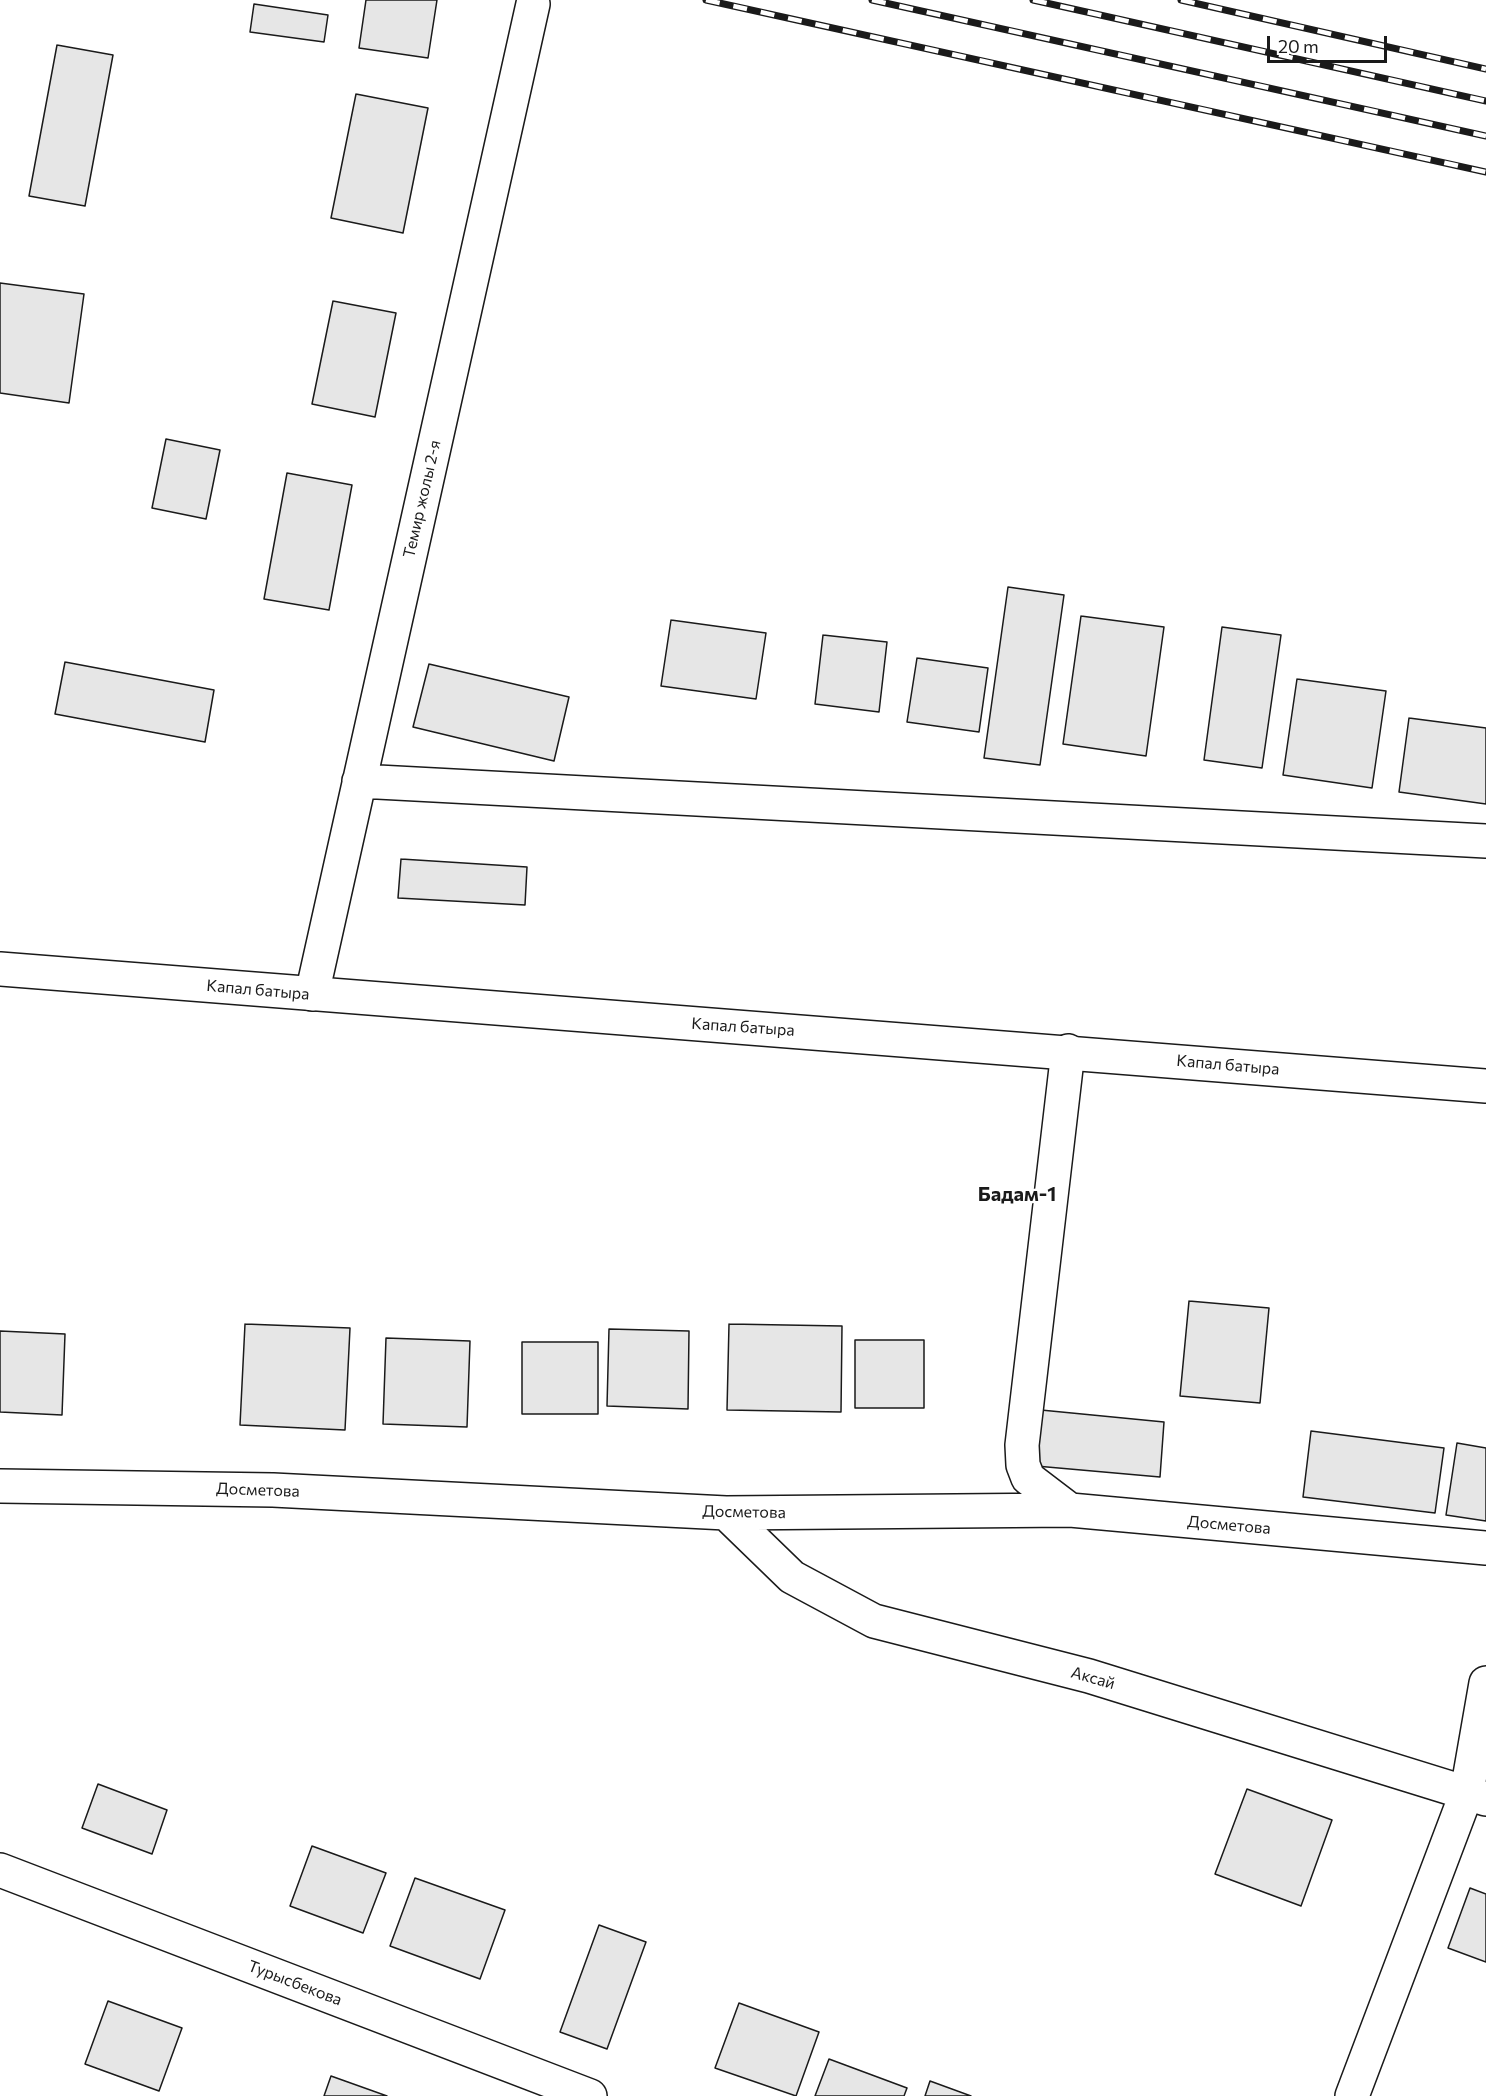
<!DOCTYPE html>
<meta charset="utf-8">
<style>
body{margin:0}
#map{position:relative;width:1486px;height:2096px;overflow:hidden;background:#fff;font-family:Commissioner,sans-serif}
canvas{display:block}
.scale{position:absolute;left:1267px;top:36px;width:120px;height:27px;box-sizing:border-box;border:3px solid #1a1a1a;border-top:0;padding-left:8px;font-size:18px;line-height:21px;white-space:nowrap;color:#1a1a1a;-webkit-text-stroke:4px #fff;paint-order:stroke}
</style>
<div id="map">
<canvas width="1486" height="2096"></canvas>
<div class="scale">20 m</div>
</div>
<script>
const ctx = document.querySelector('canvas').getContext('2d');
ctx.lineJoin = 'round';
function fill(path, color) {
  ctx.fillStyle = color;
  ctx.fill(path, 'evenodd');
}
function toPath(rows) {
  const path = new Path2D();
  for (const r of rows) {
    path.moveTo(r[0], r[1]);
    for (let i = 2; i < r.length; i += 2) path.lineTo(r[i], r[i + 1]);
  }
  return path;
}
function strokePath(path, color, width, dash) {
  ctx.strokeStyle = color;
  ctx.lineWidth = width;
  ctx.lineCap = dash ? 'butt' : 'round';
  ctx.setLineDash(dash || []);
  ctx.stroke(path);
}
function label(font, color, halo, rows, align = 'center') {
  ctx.font = font + ' Commissioner,sans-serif';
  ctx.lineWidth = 4.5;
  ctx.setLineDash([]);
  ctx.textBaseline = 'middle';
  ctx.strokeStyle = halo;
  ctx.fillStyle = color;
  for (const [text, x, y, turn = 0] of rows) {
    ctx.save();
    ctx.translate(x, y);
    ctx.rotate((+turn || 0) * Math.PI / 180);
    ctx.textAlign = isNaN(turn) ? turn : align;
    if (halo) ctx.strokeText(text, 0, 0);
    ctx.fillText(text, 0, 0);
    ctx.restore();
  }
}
const building = toPath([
 [366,0,437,0,428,58,359,48,366,0],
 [254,4,328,15,324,42,250,32,254,4],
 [57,45,113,55,85,206,29,196,57,45],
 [356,94,428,108,403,233,331,218,356,94],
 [0,283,84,294,69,403,0,393,0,283],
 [333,301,396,313,375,417,312,404,333,301],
 [166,439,220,450,206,519,152,508,166,439],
 [287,473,352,485,329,610,264,599,287,473],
 [1008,587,1064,595,1040,765,984,758,1008,587],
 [1081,616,1164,627,1146,756,1063,744,1081,616],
 [671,620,766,633,756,699,661,686,671,620],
 [1222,627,1281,635,1262,768,1204,760,1222,627],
 [823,635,887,642,879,712,815,704,823,635],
 [917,658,988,668,979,732,907,722,917,658],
 [65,662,214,690,205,742,55,714,65,662],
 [429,664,569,697,554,761,413,727,429,664],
 [1297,679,1386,691,1372,788,1283,775,1297,679],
 [1409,718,1486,728,1486,804,1399,792,1409,718],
 [401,859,527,867,525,905,398,898,401,859],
 [1189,1301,1269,1308,1260,1403,1180,1396,1189,1301],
 [245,1324,350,1328,345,1430,240,1425,245,1324],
 [729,1324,842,1326,841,1412,727,1410,729,1324],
 [609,1329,689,1331,688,1409,607,1406,609,1329],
 [0,1331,65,1334,62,1415,0,1412,0,1331],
 [386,1338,470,1341,467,1427,383,1424,386,1338],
 [855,1340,924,1340,924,1408,855,1408,855,1340],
 [522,1342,598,1342,598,1414,522,1414,522,1342],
 [1041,1410,1164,1422,1160,1477,1036,1466,1041,1410],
 [1311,1431,1444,1448,1435,1513,1303,1497,1311,1431],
 [1457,1443,1486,1448,1486,1521,1446,1515,1457,1443],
 [98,1784,167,1810,152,1854,82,1828,98,1784],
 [1247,1789,1332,1820,1301,1906,1215,1874,1247,1789],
 [312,1846,386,1873,363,1933,290,1906,312,1846],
 [415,1878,505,1910,480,1979,390,1946,415,1878],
 [1470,1888,1486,1894,1486,1962,1448,1948,1470,1888],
 [599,1925,646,1942,607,2049,560,2032,599,1925],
 [108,2001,182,2028,159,2091,85,2064,108,2001],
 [739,2003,819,2032,796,2096,715,2068,739,2003],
 [829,2059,907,2088,904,2096,815,2096,829,2059],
 [331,2076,387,2096,324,2096,331,2076],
 [930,2081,971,2096,925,2096,930,2081]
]);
fill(building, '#e6e6e6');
strokePath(building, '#1a1a1a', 1.5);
const minor = toPath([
 [359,781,1486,841],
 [312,994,533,4],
 [1068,1051,1022,1445,1023,1465,1028,1478,1070,1510],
 [0,1486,273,1490,726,1513,1070,1510,1486,1548],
 [726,1513,792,1577,874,1621,1089,1676,1486,1799],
 [0,1870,590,2096],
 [1352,2096,1467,1792,1486,1683]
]);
const major = toPath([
 [0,969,1486,1086]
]);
strokePath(minor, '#1a1a1a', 36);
strokePath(major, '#1a1a1a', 36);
strokePath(minor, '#fff', 33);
strokePath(major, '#fff', 33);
const rail = toPath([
 [706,0,1486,172],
 [872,0,1486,136],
 [1033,0,1486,101],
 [1181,0,1486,69]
]);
strokePath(rail, '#1a1a1a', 7);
strokePath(rail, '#fff', 4.5, [14]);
label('16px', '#1a1a1a', '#fff', [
 ["Темир жолы 2-я",422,499,-77],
 ["Капал батыра",258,990,5],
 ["Капал батыра",743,1027,4],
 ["Капал батыра",1228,1065,5],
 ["Досметова",258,1490,2],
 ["Досметова",744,1512,1],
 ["Досметова",1229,1525,5],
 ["Аксай",1093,1678,16],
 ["Турысбекова",295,1983,21]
]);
label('bold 20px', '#1a1a1a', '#fff', [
 ["Бадам-1",1017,1194]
]);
</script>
